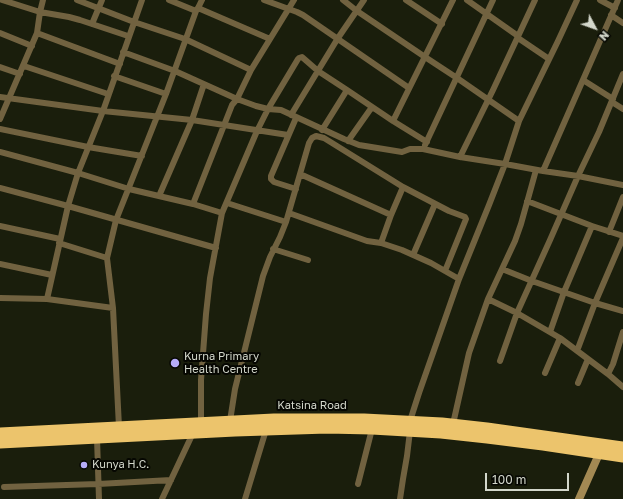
<!DOCTYPE html>
<style>
body{margin:0}
#map{position:relative;width:623px;height:499px;overflow:hidden;background:#1a1e0c;font-family:"Golos Text",sans-serif}
canvas{display:block}
.north{position:absolute;left:575px;top:8px;width:40px;height:40px;-webkit-text-stroke:3px #060702;paint-order:stroke;rotate:131deg;font-size:11px;font-weight:700;line-height:16px;text-align:center;color:#d3d7cb}
.north::after{content:'';display:block;margin:auto;width:14px;height:18px;background:#d3d7cb;clip-path:polygon(50% 0,100% 100%,50% 72%,0 100%)}
.scale{position:absolute;left:485px;top:473px;width:84px;height:18px;box-sizing:border-box;border:2px solid #d3d7cb;border-top:0;padding-left:5px;font-size:12px;line-height:14px;white-space:nowrap;color:#d3d7cb;-webkit-text-stroke:3px #060702;paint-order:stroke}
</style>
<div id="map">
<canvas width="623" height="499"></canvas>
<div class="north">N</div>
<div class="scale">100 m</div>
</div>
<script>
const ctx = document.querySelector('canvas').getContext('2d');
ctx.lineJoin = 'round';
function toPath(rows) {
  const path = new Path2D();
  for (const r of rows) {
    path.moveTo(r[0], r[1]);
    for (let i = 2; i < r.length; i += 2) path.lineTo(r[i], r[i + 1]);
  }
  return path;
}
function strokePath(path, color, width, dash) {
  ctx.strokeStyle = color;
  ctx.lineWidth = width;
  ctx.lineCap = dash ? 'butt' : 'round';
  ctx.setLineDash(dash || []);
  ctx.stroke(path);
}
function label(font, color, halo, rows, align = 'center') {
  ctx.font = font + ' "Golos Text",sans-serif';
  ctx.lineWidth = 4;
  ctx.setLineDash([]);
  ctx.textBaseline = 'middle';
  ctx.strokeStyle = halo;
  ctx.fillStyle = color;
  for (const [text, x, y, turn = 0] of rows) {
    ctx.save();
    ctx.translate(x, y);
    ctx.rotate((+turn || 0) * Math.PI / 180);
    ctx.textAlign = isNaN(turn) ? turn : align;
    if (halo) ctx.strokeText(text, 0, 0);
    ctx.fillText(text, 0, 0);
    ctx.restore();
  }
}
strokePath(toPath([
 [2,0,40,12,69,17,80,20,128,36],
 [77,0,134,22,185,39,251,70],
 [169,0,196,11],
 [264,0,297,12,303,15,409,88],
 [343,0,357,11,425,57,457,78,519,121],
 [406,0,442,24],
 [467,0,518,36],
 [600,0,615,8],
 [198,8,270,39],
 [611,15,623,23],
 [92,24,102,0],
 [0,33,32,46],
 [37,33,120,64],
 [518,38,549,59],
 [123,52,175,71,237,99,256,106,268,109,281,110,344,139,359,145,402,152,410,149,423,149,460,157,505,164,543,171,578,176,623,185],
 [24,66,108,94],
 [0,67,20,74],
 [114,76,166,94],
 [583,80,613,99],
 [0,97,103,111,192,120,288,135],
 [612,102,623,109],
 [291,115,338,38,364,0],
 [0,119,37,33,40,12,43,0],
 [393,121,453,0],
 [0,129,88,147,142,156],
 [322,130,347,90],
 [348,141,372,107],
 [425,145,493,0],
 [0,152,78,173,129,189,193,204,222,213],
 [460,157,493,90,535,0],
 [543,171,618,0],
 [300,174,391,215],
 [0,188,68,206,216,248],
 [296,189,274,182,271,179,271,176,296,118],
 [159,196,192,120,204,84],
 [527,201,592,226,623,236],
 [227,203,286,222],
 [193,204,232,105,237,99,251,70,294,0],
 [289,213,367,241,381,243,402,250,431,263,459,279],
 [0,226,60,239],
 [609,232,623,197],
 [59,243,107,258],
 [381,243,391,215,403,187],
 [273,249,308,260],
 [413,255,435,204],
 [0,264,52,275],
 [502,269,532,281,595,303,623,311],
 [0,298,47,299,113,308],
 [47,299,68,206,78,173,103,111,142,0],
 [488,299,517,313,560,338,608,374,623,387],
 [550,332,564,292,592,226],
 [577,351,595,303,623,238],
 [500,361,517,313,550,240,578,176,599,132,623,74],
 [545,373,560,338],
 [608,374,613,364,623,332],
 [578,383,588,359],
 [230,421,235,389,263,276,270,257,280,237,286,222,309,143,312,138,316,136,324,138,403,187,449,211,465,217,466,219,445,271],
 [410,421,419,393,459,279,489,205,505,164,519,121,558,41,577,0],
 [201,423,201,380,206,314,210,278,222,213,257,131,268,109,298,59,299,58,302,57,318,71,347,90,393,121,427,142],
 [453,424,469,353,488,299,515,241,521,224,536,170],
 [119,427,113,308,107,258,116,220,166,94,196,11,198,8,202,0],
 [97,438,99,499],
 [358,484,372,429],
 [4,487,98,484,171,480],
 [162,499,193,433],
 [245,499,266,430],
 [400,499,403,479,407,456,410,431]
]), '#716240', 6);
strokePath(toPath([
 [579,499,599,454]
]), '#a38953', 8);
strokePath(toPath([
 [0,433,274,419,364,419,442,423,487,428,623,447],
 [0,443,235,431,327,428,372,429,441,433,487,438,543,445,623,457]
]), '#ecc46c', 11);
for (const [x, y, r, color] of [
 [175,363,5,"#b6acf8"],
 [84,465,4,"#b6acf8"]
]) {
  const dot = new Path2D();
  dot.arc(x, y, r, 0, 2 * Math.PI);
  ctx.fillStyle = color;
  ctx.fill(dot);
  strokePath(dot, '#060702', 1.5);
}
label('11px', '#d3d7cb', '#060702', [
 ["Kurna Primary",184,357],
 ["Health Centre",184,370],
 ["Kunya H.C.",92,465]
], 'left');
label('11px', '#d3d7cb', '#060702', [
 ["Katsina Road",312,406]
]);
</script>
